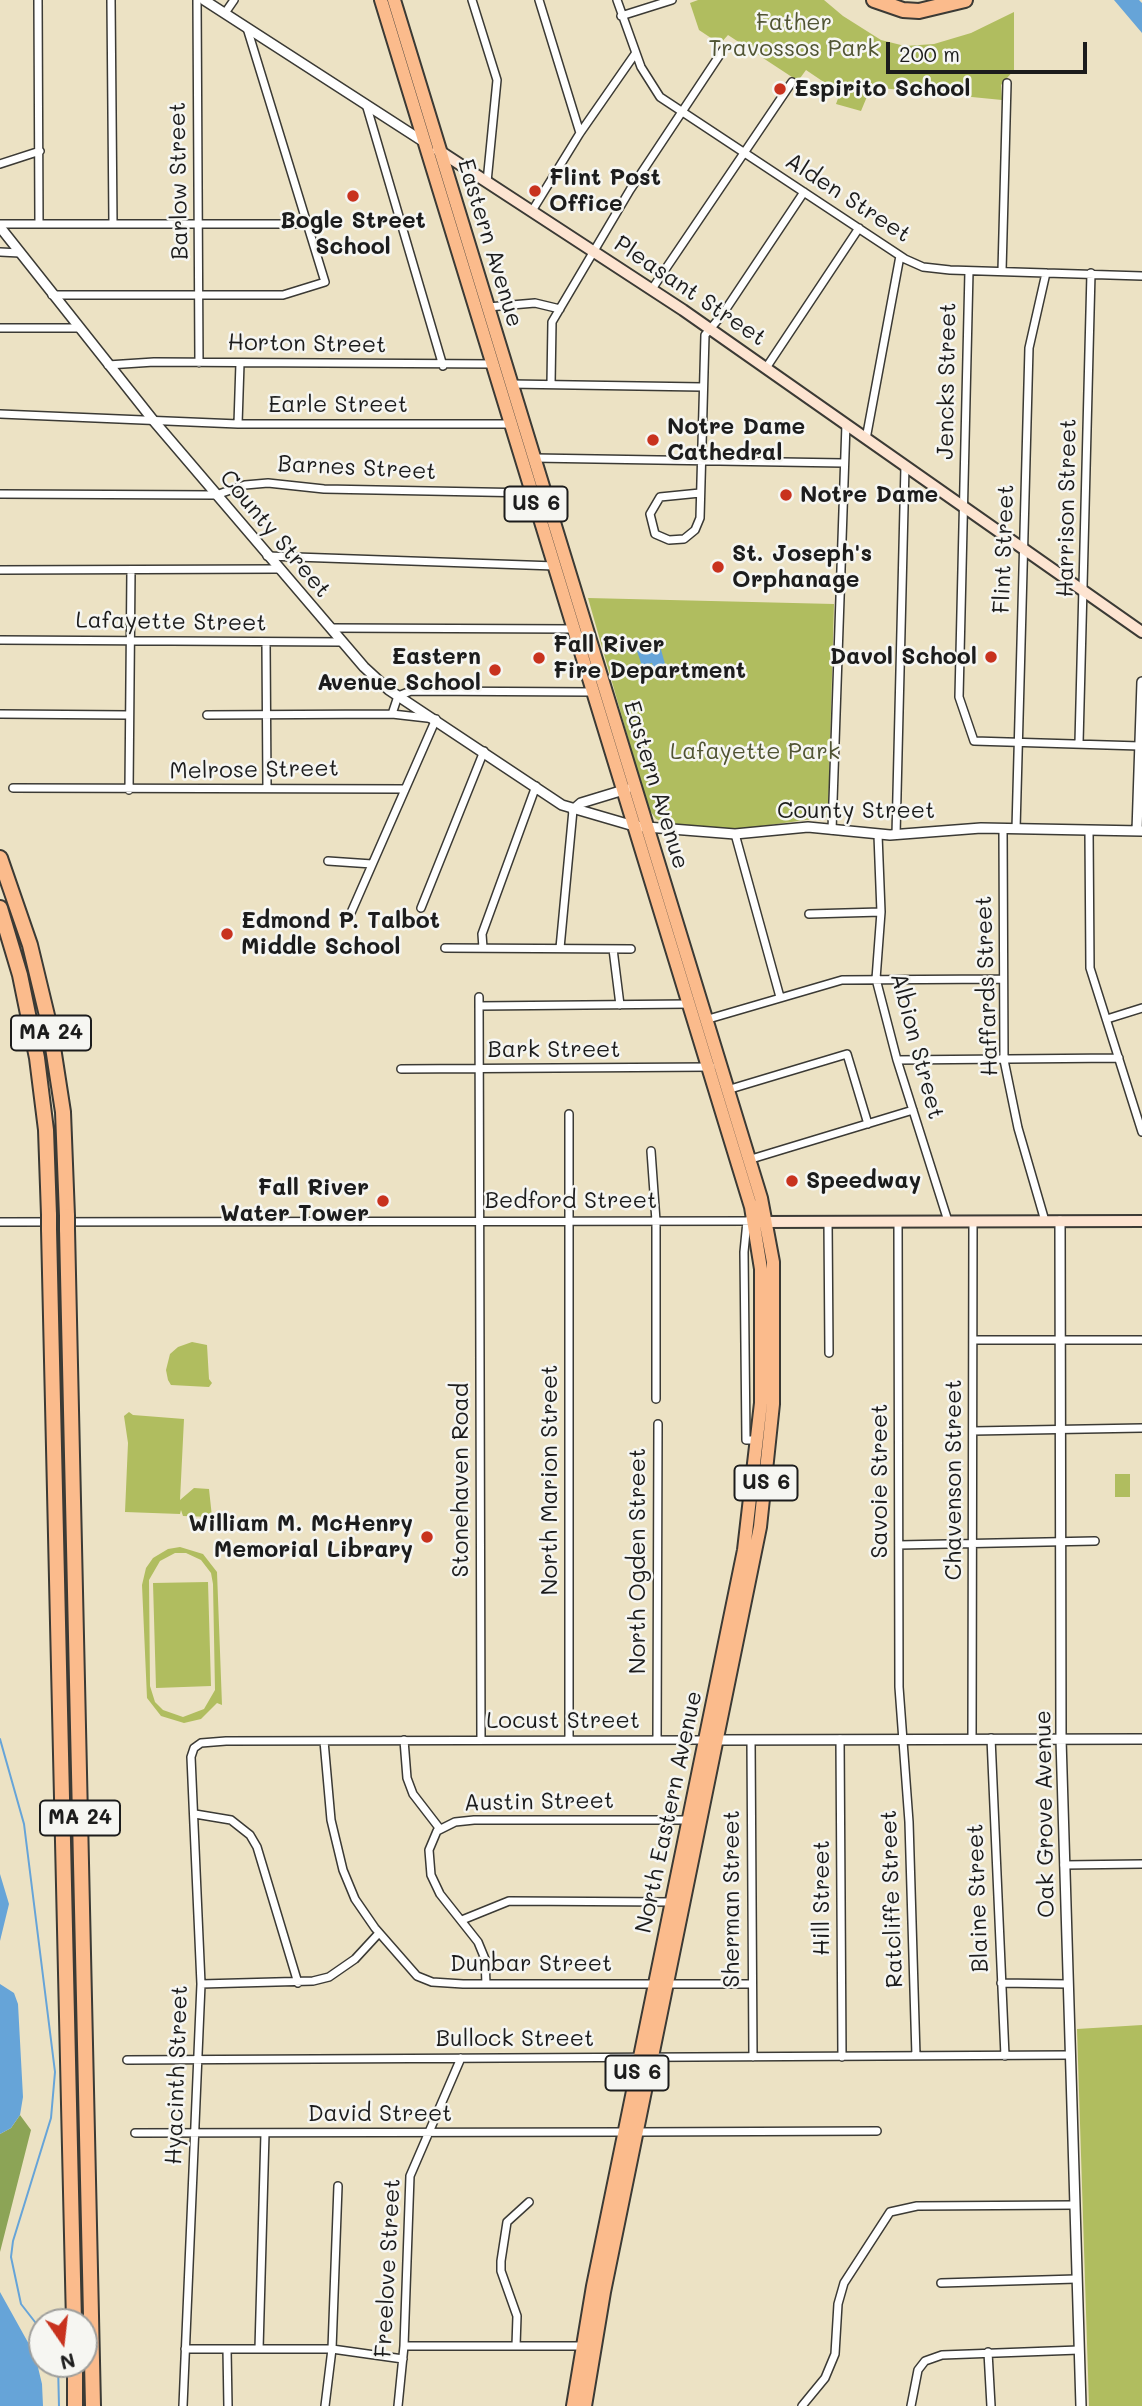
<!DOCTYPE html>
<style>
body{margin:0}
#map{position:relative;width:1142px;height:2406px;overflow:hidden;background:#ece2c4;font-family:Mali,sans-serif}
canvas{display:block}
.north{position:absolute;left:28px;top:2308px;width:70px;height:70px;box-sizing:border-box;background:#f6f6f2;border:2px solid #9f9f9c;border-radius:50%;rotate:166deg;font-size:19px;font-weight:700;line-height:28px;text-align:center;color:#1c1c1c}
.north::after{content:'';display:block;margin:auto;width:24px;height:32px;background:#c8321e;clip-path:polygon(50% 0,100% 100%,50% 72%,0 100%)}
.scale{position:absolute;left:886px;top:42px;width:201px;height:32px;box-sizing:border-box;border:4px solid #1c1c1c;border-top:0;padding-left:9px;font-size:21px;line-height:24px;white-space:nowrap;color:#1c1c1c;-webkit-text-stroke:5px #f6f6f2;paint-order:stroke}
</style>
<div id="map">
<canvas width="1142" height="2406"></canvas>
<div class="north">N</div>
<div class="scale">200 m</div>
</div>
<script>
const ctx = document.querySelector('canvas').getContext('2d');
ctx.lineJoin = 'round';
function fill(path, color) {
  ctx.fillStyle = color;
  ctx.fill(path, 'evenodd');
}
function toPath(rows) {
  const path = new Path2D();
  for (const r of rows) {
    path.moveTo(r[0], r[1]);
    for (let i = 2; i < r.length; i += 2) path.lineTo(r[i], r[i + 1]);
  }
  return path;
}
function strokePath(path, color, width, dash) {
  ctx.strokeStyle = color;
  ctx.lineWidth = width;
  ctx.lineCap = dash ? 'butt' : 'round';
  ctx.setLineDash(dash || []);
  ctx.stroke(path);
}
function label(font, color, halo, rows, align = 'center') {
  ctx.font = font + ' Mali,sans-serif';
  ctx.lineWidth = 5;
  ctx.setLineDash([]);
  ctx.textBaseline = 'middle';
  ctx.strokeStyle = halo;
  ctx.fillStyle = color;
  for (const [text, x, y, turn = 0] of rows) {
    ctx.save();
    ctx.translate(x, y);
    ctx.rotate((+turn || 0) * Math.PI / 180);
    ctx.textAlign = isNaN(turn) ? turn : align;
    if (halo) ctx.strokeText(text, 0, 0);
    ctx.fillText(text, 0, 0);
    ctx.restore();
  }
}
fill(toPath([
 [698,0,824,0,843,16,881,40,905,46,934,44,971,33,1014,12,1014,70,1001,85,1002,100,871,87,861,111,836,104,840,93,806,70,798,81,728,35,720,44,699,30,690,3],
 [588,598,834,604,828,817,740,829,668,824,656,819,648,808],
 [192,1342,207,1345,209,1379,212,1383,209,1387,171,1385,168,1380,166,1370,170,1354,178,1347],
 [129,1412,133,1415,184,1419,180,1500,194,1488,209,1489,212,1517,183,1516,181,1510,180,1514,125,1512,128,1443,124,1416],
 [1115,1474,1130,1474,1130,1497,1115,1497],
 [180,1547,203,1554,217,1572,222,1705,217,1703,201,1719,184,1723,161,1716,147,1698,142,1585,146,1568,153,1558,168,1549],
 [175,1553,186,1553,201,1560,211,1573,213,1584,215,1690,204,1709,183,1717,163,1710,155,1702,150,1686,149,1580,160,1561],
 [208,1582,211,1686,156,1688,153,1583],
 [1142,2025,1142,2406,1089,2406,1077,2029]
]), '#b0bd5f');
fill(toPath([
 [20,2115,31,2130,0,2252,0,2134,11,2128]
]), '#8ca456');
fill(toPath([
 [1114,0,1139,0,1142,3,1142,33],
 [645,639,648,649,660,646,667,671,655,675,652,663,642,666,634,642],
 [0,1874,9,1904,0,1941],
 [0,1984,14,1993,18,2004,23,2097,20,2115,11,2128,0,2134],
 [0,2292,35,2355,42,2384,43,2406,0,2406]
]), '#66a4d8');
strokePath(toPath([
 [0,1739,24,1824,55,2072,51,2118,13,2241,11,2257,21,2304,42,2331],
 [58,2364,59,2406]
]), '#66a4d8', 2);
const minor = toPath([
 [38,0,39,222],
 [111,0,113,223],
 [197,0,199,363],
 [472,0,497,80,487,182],
 [539,0,580,133],
 [617,0,641,67,660,97,905,259,923,267,950,270,1142,276],
 [225,13,234,0],
 [621,16,672,0],
 [366,104,443,366],
 [0,164,40,151],
 [532,211,580,133,635,54],
 [0,224,306,224],
 [0,252,20,253],
 [969,271,959,697,974,741,1140,746],
 [1002,271,1007,83],
 [652,289,792,82],
 [52,295,283,295,325,282,247,28],
 [488,307,535,303,560,309],
 [0,328,78,328],
 [108,365,154,362,494,364],
 [766,368,859,228],
 [510,384,702,387],
 [551,384,552,322,630,190,723,50],
 [0,414,238,424,513,424],
 [238,424,240,363],
 [866,439,900,256],
 [534,458,843,463],
 [700,493,660,497,650,514,655,534,669,540,684,539,695,530,700,518,705,335,722,315,804,192],
 [0,494,216,495,245,485,268,483,324,489,534,493],
 [267,556,555,566],
 [0,570,278,569],
 [330,628,574,629],
 [0,640,342,642],
 [266,643,267,788],
 [0,714,129,715],
 [392,714,398,696,411,691,594,692],
 [207,715,392,714,436,719,350,915],
 [1079,743,1091,273],
 [13,788,404,789],
 [129,790,131,570],
 [1003,829,1004,1060,1018,1128,1045,1221],
 [1016,829,1029,348,1046,273],
 [832,830,846,424],
 [1089,831,1090,968,1142,1132],
 [735,834,780,997],
 [878,835,881,912,876,979,897,1060,948,1221],
 [896,835,905,466],
 [328,861,372,864],
 [421,908,484,751],
 [809,914,881,912],
 [445,948,631,949],
 [483,948,482,934,536,786],
 [560,948,573,810],
 [613,949,620,1005],
 [479,997,481,1739],
 [479,1006,690,1004],
 [1107,1019,1142,1008],
 [705,1020,842,980,1002,979],
 [897,1060,1119,1058],
 [401,1069,711,1067],
 [727,1090,847,1054,868,1124],
 [569,1114,569,1740],
 [651,1151,656,1221,656,1399],
 [748,1160,913,1110],
 [747,1221,744,1252,746,1440,758,1440],
 [828,1221,829,1353],
 [0,1222,755,1221],
 [898,1222,899,1687,909,1822,916,2056],
 [973,1340,1142,1340],
 [973,1431,1142,1428],
 [899,1545,1095,1541],
 [972,1738,973,1221],
 [991,1738,1005,2056],
 [840,1739,842,2057],
 [404,1740,407,1778,413,1794,440,1829],
 [657,1740,658,1424],
 [751,1740,753,2057],
 [324,1741,331,1820,343,1870,355,1899,375,1928,417,1976,432,1982,463,1984,655,1984],
 [195,1814,231,1820,250,1835,257,1847,298,1983],
 [1064,1865,1142,1864],
 [462,1920,509,1901,672,1902],
 [1001,1983,1068,1984],
 [201,1984,313,1981,329,1977,355,1959,379,1933],
 [486,1984,485,1959,478,1942,440,1894,431,1875,429,1850,437,1831,455,1822,474,1820,689,1820],
 [668,1984,752,1984],
 [127,2060,1070,2055],
 [637,2132,877,2131],
 [135,2133,624,2132],
 [941,2283,1076,2279],
 [404,2346,582,2346],
 [516,2346,517,2316,501,2271,501,2261,507,2222,529,2202],
 [185,2349,332,2349,403,2359],
 [227,2349,228,2406],
 [259,2349,265,2133],
 [988,2352,991,2406],
 [183,2406,201,1984,191,1757,194,1748,201,1743,226,1741,705,1740],
 [325,2406,332,2349,338,2186],
 [398,2406,404,2346,410,2176,461,2058],
 [802,2406,825,2378,835,2354,838,2304,844,2283,890,2212,917,2206,1074,2205],
 [911,2406,918,2370,925,2361,942,2355,1079,2350]
]);
const tertiary = toPath([
 [204,0,424,142],
 [0,227,153,420,364,667,389,690,562,805,634,826,735,834,808,827,890,835,981,828,1142,831],
 [573,810,581,803,627,789],
 [1137,831,1142,682],
 [1060,1221,1061,1739,1081,2406],
 [714,1740,1142,1739]
]);
const secondary = toPath([
 [438,150,683,310,1142,632],
 [760,1222,1142,1221]
]);
const primary = toPath([
 [381,0,751,1207,761,1269,761,1403,744,1550,593,2286,573,2406],
 [394,0,761,1198,773,1262,773,1404,760,1527,604,2292,585,2406]
]);
const motorway = toPath([
 [874,0,903,10,919,11,965,0],
 [0,858,30,945,50,1028,63,1112,67,1216],
 [0,908,20,975,37,1058,46,1130,49,1215],
 [49,1229,74,2322],
 [67,1229,93,2406],
 [75,2364,75,2406]
]);
strokePath(minor, '#3b3a35', 10);
strokePath(tertiary, '#3b3a35', 12);
strokePath(secondary, '#3b3a35', 14);
strokePath(primary, '#3b3a35', 16);
strokePath(motorway, '#3b3a35', 18);
strokePath(minor, '#fff', 7);
strokePath(tertiary, '#fff', 9);
strokePath(secondary, '#fde4d1', 10);
strokePath(primary, '#fbbb8c', 12);
strokePath(motorway, '#fbbb8c', 14);
const motorwayBridge = toPath([
 [49,1215,49,1229],
 [67,1216,67,1229]
]);
strokePath(motorwayBridge, '#3b3a35', 18, []);
strokePath(motorwayBridge, '#fbbb8c', 14);
for (const [x, y, r, color] of [
 [780,89,7,"#c8321e"],
 [535,191,7,"#c8321e"],
 [353,196,7,"#c8321e"],
 [653,440,7,"#c8321e"],
 [786,495,7,"#c8321e"],
 [718,567,7,"#c8321e"],
 [991,657,7,"#c8321e"],
 [539,658,7,"#c8321e"],
 [495,670,7,"#c8321e"],
 [227,934,7,"#c8321e"],
 [792,1181,7,"#c8321e"],
 [383,1201,7,"#c8321e"],
 [427,1537,7,"#c8321e"]
]) {
  const dot = new Path2D();
  dot.arc(x, y, r, 0, 2 * Math.PI);
  ctx.fillStyle = color;
  ctx.fill(dot);
  strokePath(dot, '#f6f6f2', 2.5);
}
for (const [x, y, w] of [
 [536,504,63],
 [51,1033,80],
 [766,1483,63],
 [80,1818,80],
 [637,2073,63]
]) {
  const box = new Path2D();
  box.roundRect(x - w / 2, y - 17.5, w, 35, 5);
  ctx.fillStyle = '#f6f6f2';
  ctx.fill(box);
  strokePath(box, '#1c1c1c', 2);
}
label('bold 21px', '#1c1c1c', null, [
 ["US 6",536,504],
 ["MA 24",51,1033],
 ["US 6",766,1483],
 ["MA 24",80,1818],
 ["US 6",637,2073]
]);
label('23px', '#505433', '#f6f6f2', [
 ["Father",794,23],
 ["Travossos Park",794,49],
 ["Lafayette Park",755,752]
]);
label('bold 23px', '#1c1c1c', '#f6f6f2', [
 ["Espirito School",794,89],
 ["Flint Post",549,178],
 ["Office",549,204],
 ["Bogle Street",353,221,"center"],
 ["School",353,247,"center"],
 ["Notre Dame",667,427],
 ["Cathedral",667,453],
 ["Notre Dame",800,495],
 ["St. Joseph's",732,554],
 ["Orphanage",732,580],
 ["Fall River",553,645],
 ["Fire Department",553,671],
 ["Eastern",481,657,"right"],
 ["Avenue School",481,683,"right"],
 ["Davol School",977,657,"right"],
 ["Edmond P. Talbot",241,921],
 ["Middle School",241,947],
 ["Speedway",806,1181],
 ["Fall River",369,1188,"right"],
 ["Water Tower",369,1214,"right"],
 ["William M. McHenry",413,1524,"right"],
 ["Memorial Library",413,1550,"right"]
], 'left');
label('23px', '#1c1c1c', '#f6f6f2', [
 ["Barlow Street",179,181,-91],
 ["Alden Street",848,198,33],
 ["Eastern Avenue",490,243,73],
 ["Pleasant Street",690,291,34],
 ["Horton Street",307,344,1],
 ["Jencks Street",947,381,-89],
 ["Earle Street",338,405],
 ["Barnes Street",357,468,3],
 ["Harrison Street",1067,508,-89],
 ["County Street",275,534,50],
 ["Flint Street",1004,549,-88],
 ["Lafayette Street",171,622,1],
 ["Melrose Street",254,770,-1],
 ["Eastern Avenue",656,785,73],
 ["County Street",856,811],
 ["Haffards Street",987,986,-92],
 ["Albion Street",917,1046,75],
 ["Bark Street",554,1050],
 ["Bedford Street",571,1201],
 ["Stonehaven Road",461,1480,-90],
 ["North Marion Street",550,1480,-90],
 ["Chavenson Street",954,1480,-90],
 ["Savoie Street",880,1481,-90],
 ["North Ogden Street",638,1561,-90],
 ["Locust Street",563,1721],
 ["Austin Street",539,1802,-1],
 ["North Eastern Avenue",669,1812,-78],
 ["Oak Grove Avenue",1045,1814,-91],
 ["Hill Street",822,1898,-90],
 ["Blaine Street",978,1898,-92],
 ["Sherman Street",732,1899,-90],
 ["Ratcliffe Street",892,1899,-92],
 ["Dunbar Street",531,1964],
 ["Bullock Street",515,2039],
 ["Hyacinth Street",177,2075,-88],
 ["David Street",380,2114],
 ["Freelove Street",388,2268,-87]
]);
</script>
